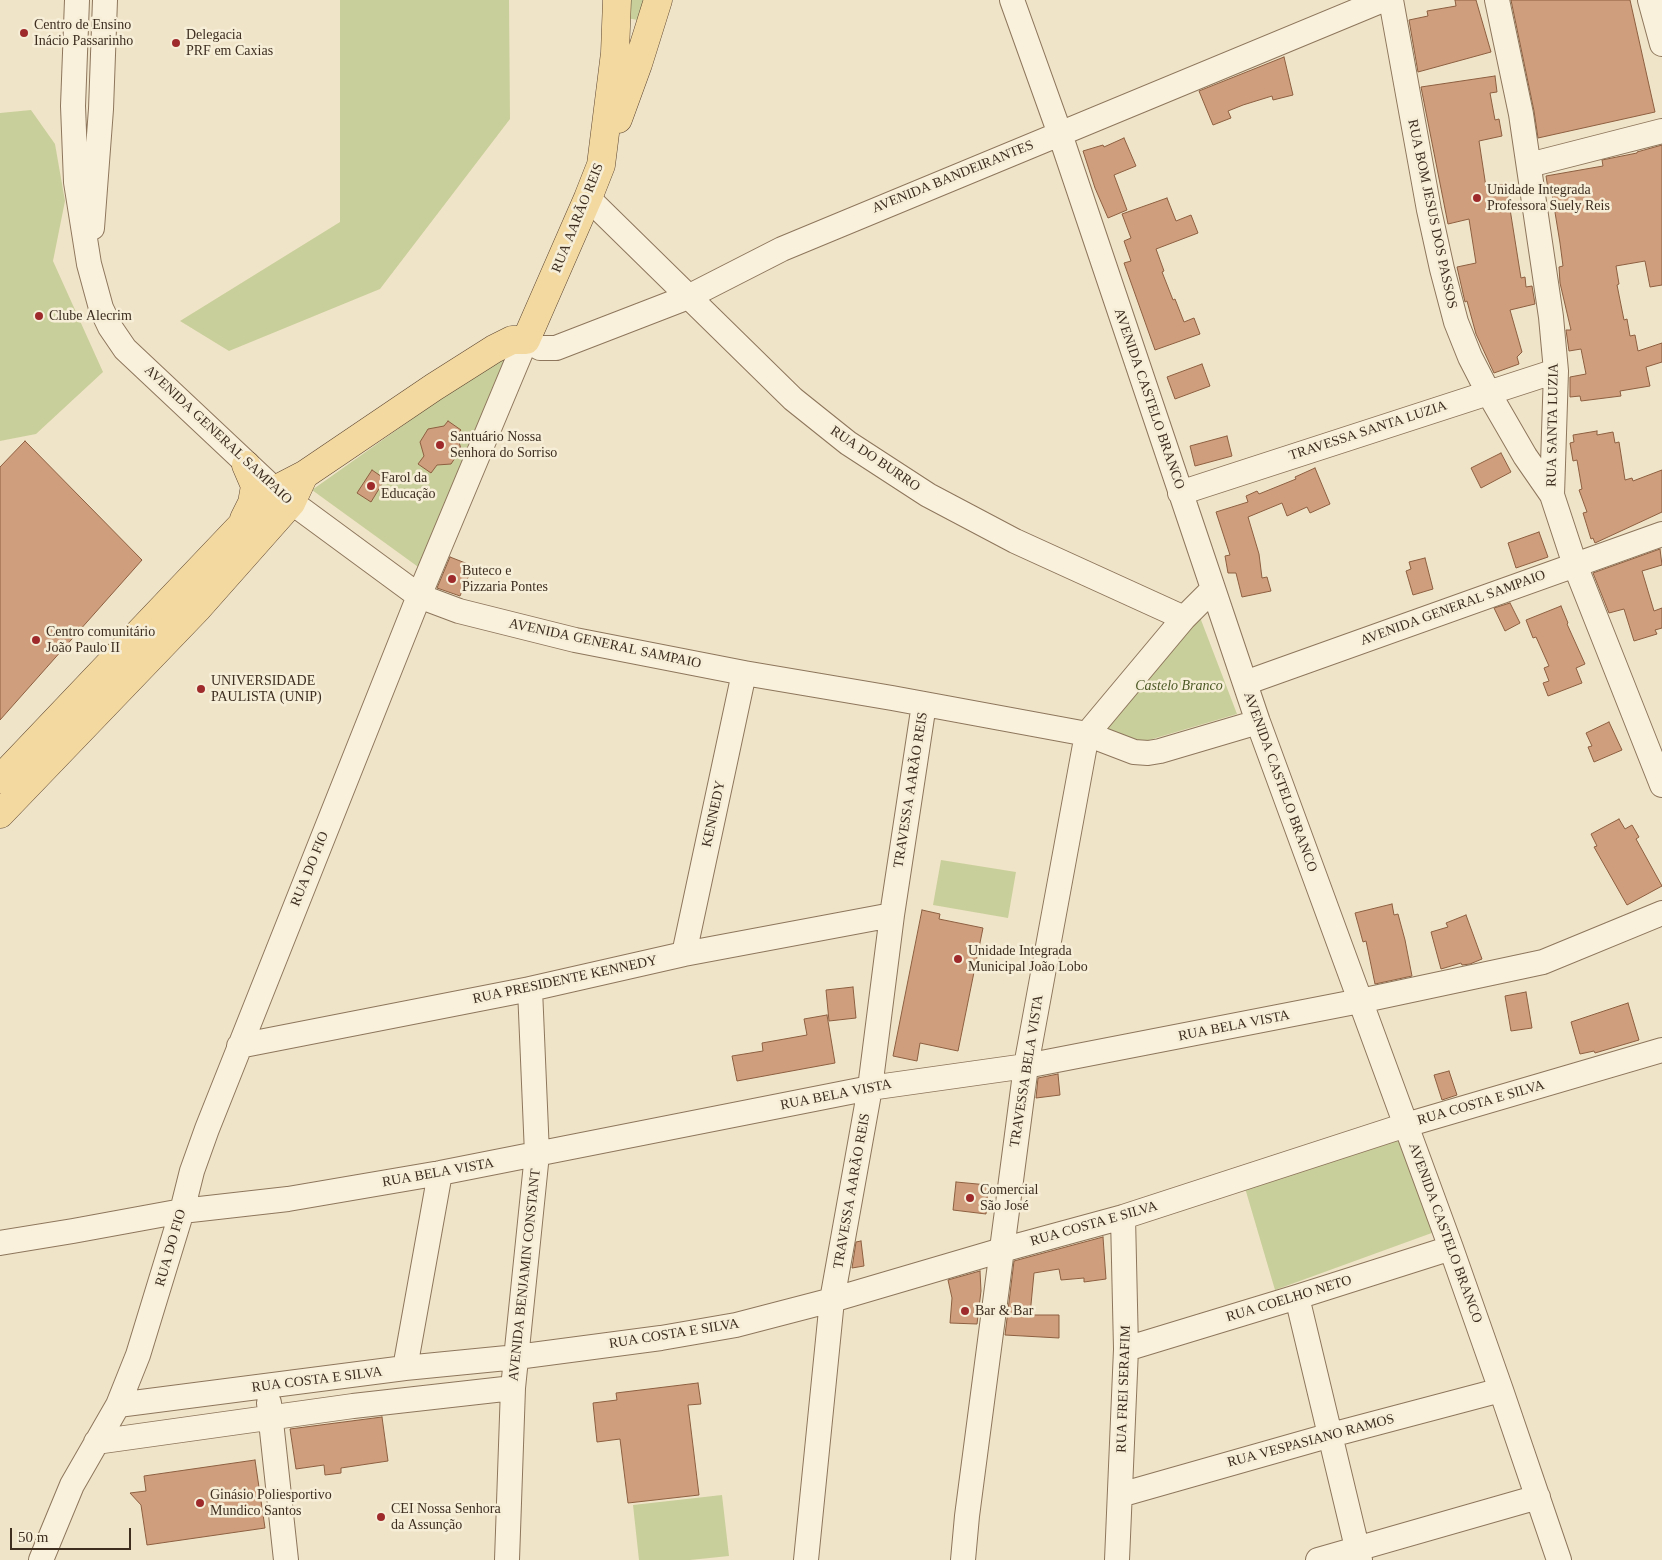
<!DOCTYPE html>
<meta charset="utf-8">
<style>
body{margin:0}
#map{position:relative;width:1662px;height:1560px;overflow:hidden;background:#f0e4c8;font-family:"Times New Roman",serif}
canvas{display:block}
.scale{position:absolute;left:10px;top:1528px;width:121px;height:22px;box-sizing:border-box;border:2px solid #3d2e20;border-top:0;padding-left:6px;font-size:15px;line-height:18px;white-space:nowrap;color:#3d2e20;-webkit-text-stroke:4px #f7eed8;paint-order:stroke}
</style>
<div id="map">
<canvas width="1662" height="1560"></canvas>
<div class="scale">50 m</div>
</div>
<script>
const ctx = document.querySelector('canvas').getContext('2d');
ctx.lineJoin = 'round';
function fill(path, color) {
  ctx.fillStyle = color;
  ctx.fill(path, 'evenodd');
}
function toPath(rows) {
  const path = new Path2D();
  for (const r of rows) {
    path.moveTo(r[0], r[1]);
    for (let i = 2; i < r.length; i += 2) path.lineTo(r[i], r[i + 1]);
  }
  return path;
}
function strokePath(path, color, width, dash) {
  ctx.strokeStyle = color;
  ctx.lineWidth = width;
  ctx.lineCap = dash ? 'butt' : 'round';
  ctx.setLineDash(dash || []);
  ctx.stroke(path);
}
function label(font, color, halo, rows, align = 'center') {
  ctx.font = font + ' "Times New Roman",serif';
  ctx.lineWidth = 5;
  ctx.setLineDash([]);
  ctx.textBaseline = 'middle';
  ctx.strokeStyle = halo;
  ctx.fillStyle = color;
  for (const [text, x, y, turn = 0] of rows) {
    ctx.save();
    ctx.translate(x, y);
    ctx.rotate((+turn || 0) * Math.PI / 180);
    ctx.textAlign = isNaN(turn) ? turn : align;
    if (halo) ctx.strokeText(text, 0, 0);
    ctx.fillText(text, 0, 0);
    ctx.restore();
  }
}
fill(toPath([
 [340,0,509,0,510,119,380,289,229,351,180,321,340,222],
 [627,0,645,0,638,20,626,18],
 [31,110,55,144,65,201,53,261,103,372,36,434,0,441,0,113],
 [515,346,421,569,312,490],
 [1198,612,1237,714,1132,745,1095,726],
 [941,860,1016,872,1008,918,933,905],
 [1406,1134,1440,1230,1275,1290,1245,1188],
 [722,1495,729,1556,690,1560,639,1560,633,1505]
]), '#c9cf9b');
const building = toPath([
 [1455,0,1476,0,1491,52,1418,72,1409,20,1428,16,1427,11,1456,6,1455,0],
 [1511,0,1630,0,1655,112,1538,138,1534,111,1511,0],
 [1284,57,1293,95,1273,100,1272,96,1243,105,1228,111,1231,118,1213,125,1199,91,1284,57],
 [1495,76,1497,92,1490,93,1495,120,1499,119,1502,136,1479,141,1486,187,1506,184,1521,278,1525,277,1526,287,1532,286,1535,304,1510,310,1522,352,1517,357,1519,364,1494,373,1476,334,1467,301,1465,302,1457,267,1476,263,1469,219,1448,224,1421,87,1495,76],
 [1124,138,1136,166,1114,175,1127,210,1108,218,1095,188,1083,151,1103,145,1104,147,1124,138],
 [1662,145,1662,285,1650,287,1645,261,1616,266,1619,284,1617,285,1624,320,1627,319,1630,336,1635,335,1638,351,1662,343,1662,362,1646,367,1650,386,1620,391,1621,396,1581,401,1580,396,1570,397,1570,377,1586,374,1581,349,1569,351,1566,330,1571,330,1560,283,1559,267,1563,266,1560,243,1552,194,1549,195,1546,176,1603,166,1602,160,1637,153,1637,152,1662,145],
 [1167,198,1176,221,1191,215,1198,233,1156,249,1164,271,1162,272,1173,300,1175,299,1184,322,1194,318,1200,334,1155,350,1124,263,1131,261,1124,241,1131,238,1122,214,1167,198],
 [1202,364,1210,386,1175,399,1167,377,1202,364],
 [448,421,461,430,457,435,461,449,451,464,437,465,431,473,418,464,424,456,420,442,428,429,444,426,448,421],
 [1597,431,1597,435,1613,432,1615,443,1619,442,1625,480,1632,478,1633,481,1662,470,1662,512,1595,543,1593,538,1591,539,1583,513,1587,512,1579,490,1582,489,1577,460,1573,461,1570,443,1574,442,1573,435,1597,431],
 [1227,436,1232,456,1195,466,1190,446,1227,436],
 [25,441,142,560,0,720,0,467,25,441],
 [1501,453,1511,472,1481,488,1471,468,1501,453],
 [1315,468,1330,504,1310,513,1307,507,1287,516,1282,503,1248,517,1259,554,1262,578,1267,577,1271,591,1242,597,1236,573,1228,573,1225,556,1230,555,1216,512,1248,502,1246,496,1257,491,1259,494,1296,479,1295,477,1315,468],
 [372,470,385,479,371,502,357,493,372,470],
 [1539,532,1548,557,1516,568,1508,543,1539,532],
 [1660,549,1662,565,1642,571,1654,611,1662,608,1662,628,1655,630,1657,634,1634,641,1624,609,1609,613,1593,573,1660,549],
 [450,557,473,566,460,596,437,588,450,557],
 [1425,558,1433,589,1413,595,1406,571,1411,569,1409,562,1425,558],
 [1510,603,1520,623,1505,631,1494,608,1510,603],
 [1561,606,1568,623,1567,624,1585,664,1576,668,1582,683,1548,696,1543,683,1549,681,1544,668,1549,666,1536,637,1533,638,1526,620,1561,606],
 [1609,722,1622,750,1594,762,1588,747,1592,746,1586,733,1609,722],
 [1619,819,1625,829,1632,825,1639,837,1636,839,1662,886,1627,905,1594,847,1597,846,1591,834,1619,819],
 [1392,904,1394,915,1398,914,1405,940,1412,976,1375,984,1366,941,1363,942,1355,913,1392,904],
 [922,910,940,914,939,919,983,928,958,1051,920,1043,917,1061,893,1056,922,910],
 [1466,915,1482,959,1470,964,1462,965,1461,963,1441,969,1431,932,1448,927,1446,923,1466,915],
 [853,987,856,1018,829,1021,826,990,853,987],
 [1526,992,1532,1028,1511,1031,1505,996,1526,992],
 [1628,1003,1639,1040,1595,1053,1594,1051,1580,1054,1571,1022,1628,1003],
 [827,1015,835,1063,737,1081,732,1056,763,1051,762,1043,807,1035,804,1019,827,1015],
 [1449,1071,1457,1095,1442,1100,1434,1075,1449,1071],
 [1058,1074,1060,1095,1036,1098,1038,1078,1058,1074],
 [956,1182,988,1185,986,1214,953,1210,956,1182],
 [1103,1237,1106,1279,1084,1282,1084,1278,1061,1280,1059,1269,1034,1273,1030,1315,1059,1315,1059,1338,1005,1335,1014,1261,1103,1237],
 [861,1241,864,1266,852,1268,856,1242,861,1241],
 [980,1271,981,1291,977,1324,950,1323,952,1298,948,1280,980,1271],
 [698,1383,701,1404,688,1405,699,1495,628,1503,620,1439,597,1442,593,1403,617,1400,616,1393,698,1383],
 [382,1417,388,1461,341,1468,341,1473,325,1475,324,1465,296,1469,290,1429,382,1417],
 [255,1460,265,1528,147,1545,141,1505,130,1493,146,1491,144,1476,255,1460]
]);
fill(building, '#cf9f7d');
strokePath(building, '#8d5f41', 1);
const minor = toPath([
 [77,0,73,106,76,182,89,264,101,308,110,327,125,349,275,490,419,596,459,611,575,640,744,673,892,698,1087,734,1134,752,1148,753,1160,751,1258,722],
 [1012,0,1060,134,1258,722,1451,1248,1501,1390,1559,1560],
 [1391,0,1429,210,1442,269,1456,322,1470,357,1488,392,1525,456,1552,495],
 [1497,0,1521,114,1551,317,1556,371,1552,495,1575,565,1662,785],
 [1650,0,1662,44],
 [1529,165,1662,131],
 [588,198,793,399,848,443,928,495,1015,541,1184,618,1212,590],
 [92,228,101,109,105,0],
 [1180,493,1556,371],
 [1245,683,1662,534],
 [684,954,744,673],
 [239,1046,530,989,684,954,892,915],
 [0,1243,73,1231,182,1211,288,1199,440,1173,870,1088,1026,1066,1360,1001,1543,962,1662,913],
 [1297,1297,1360,1560],
 [1126,1349,1297,1297,1451,1248],
 [405,1368,440,1173],
 [269,1403,286,1560],
 [118,1405,405,1368,517,1357,661,1338,736,1325,832,1300,1002,1250,1123,1217,1406,1125,1662,1050],
 [96,1442,353,1406,513,1388],
 [1120,1495,1331,1435,1501,1390],
 [41,1560,72,1485,118,1405,138,1355,182,1211,192,1171,207,1129,419,596,526,340,540,348,556,348,688,297,782,249,1383,0],
 [507,1560,513,1388,537,1154,530,989],
 [806,1560,832,1300,870,1088,892,915,924,704],
 [963,1560,967,1516,1026,1066,1087,734,1184,618],
 [1117,1560,1126,1349,1123,1217],
 [1318,1560,1538,1497]
]);
const major = toPath([
 [618,119,638,64,658,0],
 [244,519,252,503,255,486,246,465],
 [0,779,275,490,304,475,434,387,494,349,512,340,526,340,588,198,601,165,615,53,617,0],
 [0,814,198,608,291,503,304,475]
]);
strokePath(minor, '#8d765c', 26);
strokePath(major, '#5b4430', 29);
strokePath(minor, '#faf1dc', 24);
strokePath(major, '#f3d9a0', 28);
for (const [x, y, r, color] of [
 [24,33,5,"#9e2a2b"],
 [176,43,5,"#9e2a2b"],
 [1477,198,5,"#9e2a2b"],
 [39,316,5,"#9e2a2b"],
 [440,445,5,"#9e2a2b"],
 [371,486,5,"#9e2a2b"],
 [452,579,5,"#9e2a2b"],
 [36,640,5,"#9e2a2b"],
 [201,689,5,"#9e2a2b"],
 [958,959,5,"#9e2a2b"],
 [970,1198,5,"#9e2a2b"],
 [965,1311,5,"#9e2a2b"],
 [200,1503,5,"#9e2a2b"],
 [381,1517,5,"#9e2a2b"]
]) {
  const dot = new Path2D();
  dot.arc(x, y, r, 0, 2 * Math.PI);
  ctx.fillStyle = color;
  ctx.fill(dot);
  strokePath(dot, '#f7eed8', 2);
}
label('14px', '#3d2e20', '#f7eed8', [
 ["Centro de Ensino",34,25],
 ["Inácio Passarinho",34,41],
 ["Delegacia",186,35],
 ["PRF em Caxias",186,51],
 ["Unidade Integrada",1487,190],
 ["Professora Suely Reis",1487,206],
 ["Clube Alecrim",49,316],
 ["Santuário Nossa",450,437],
 ["Senhora do Sorriso",450,453],
 ["Farol da",381,478],
 ["Educação",381,494],
 ["Buteco e",462,571],
 ["Pizzaria Pontes",462,587],
 ["Centro comunitário",46,632],
 ["João Paulo II",46,648],
 ["UNIVERSIDADE",211,681],
 ["PAULISTA (UNIP)",211,697],
 ["Unidade Integrada",968,951],
 ["Municipal João Lobo",968,967],
 ["Comercial",980,1190],
 ["São José",980,1206],
 ["Bar & Bar",975,1311],
 ["Ginásio Poliesportivo",210,1495],
 ["Mundico Santos",210,1511],
 ["CEI Nossa Senhora",391,1509],
 ["da Assunção",391,1525]
], 'left');
label('14px', '#3d2e20', '#f7eed8', [
 ["AVENIDA BANDEIRANTES",953,177,-22],
 ["RUA BOM JESUS DOS PASSOS",1432,214,78],
 ["RUA AARÃO REIS",578,218,-68],
 ["AVENIDA CASTELO BRANCO",1149,399,71],
 ["RUA SANTA LUZIA",1553,425,-89],
 ["TRAVESSA SANTA LUZIA",1368,431,-18],
 ["AVENIDA GENERAL SAMPAIO",218,435,43],
 ["RUA DO BURRO",875,459,34],
 ["AVENIDA GENERAL SAMPAIO",1453,608,-20],
 ["AVENIDA GENERAL SAMPAIO",605,644,12],
 ["AVENIDA CASTELO BRANCO",1280,782,70],
 ["TRAVESSA AARÃO REIS",911,790,-81],
 ["KENNEDY",714,814,-78],
 ["RUA DO FIO",310,869,-68],
 ["RUA PRESIDENTE KENNEDY",565,980,-12],
 ["RUA BELA VISTA",1234,1026,-11],
 ["TRAVESSA BELA VISTA",1027,1071,-81],
 ["RUA BELA VISTA",836,1095,-11],
 ["RUA COSTA E SILVA",1481,1103,-16],
 ["RUA BELA VISTA",438,1173,-10],
 ["TRAVESSA AARÃO REIS",852,1191,-80],
 ["RUA COSTA E SILVA",1094,1224,-16],
 ["AVENIDA CASTELO BRANCO",1445,1233,70],
 ["RUA DO FIO",171,1248,-74],
 ["AVENIDA BENJAMIN CONSTANT",525,1275,-84],
 ["RUA COELHO NETO",1289,1299,-17],
 ["RUA COSTA E SILVA",674,1334,-9],
 ["RUA COSTA E SILVA",317,1380,-7],
 ["RUA FREI SERAFIM",1124,1389,-88],
 ["RUA VESPASIANO RAMOS",1311,1441,-15]
]);
label('italic 14px', '#4d5a26', '#f7eed8', [
 ["Castelo Branco",1179,686]
]);
</script>
